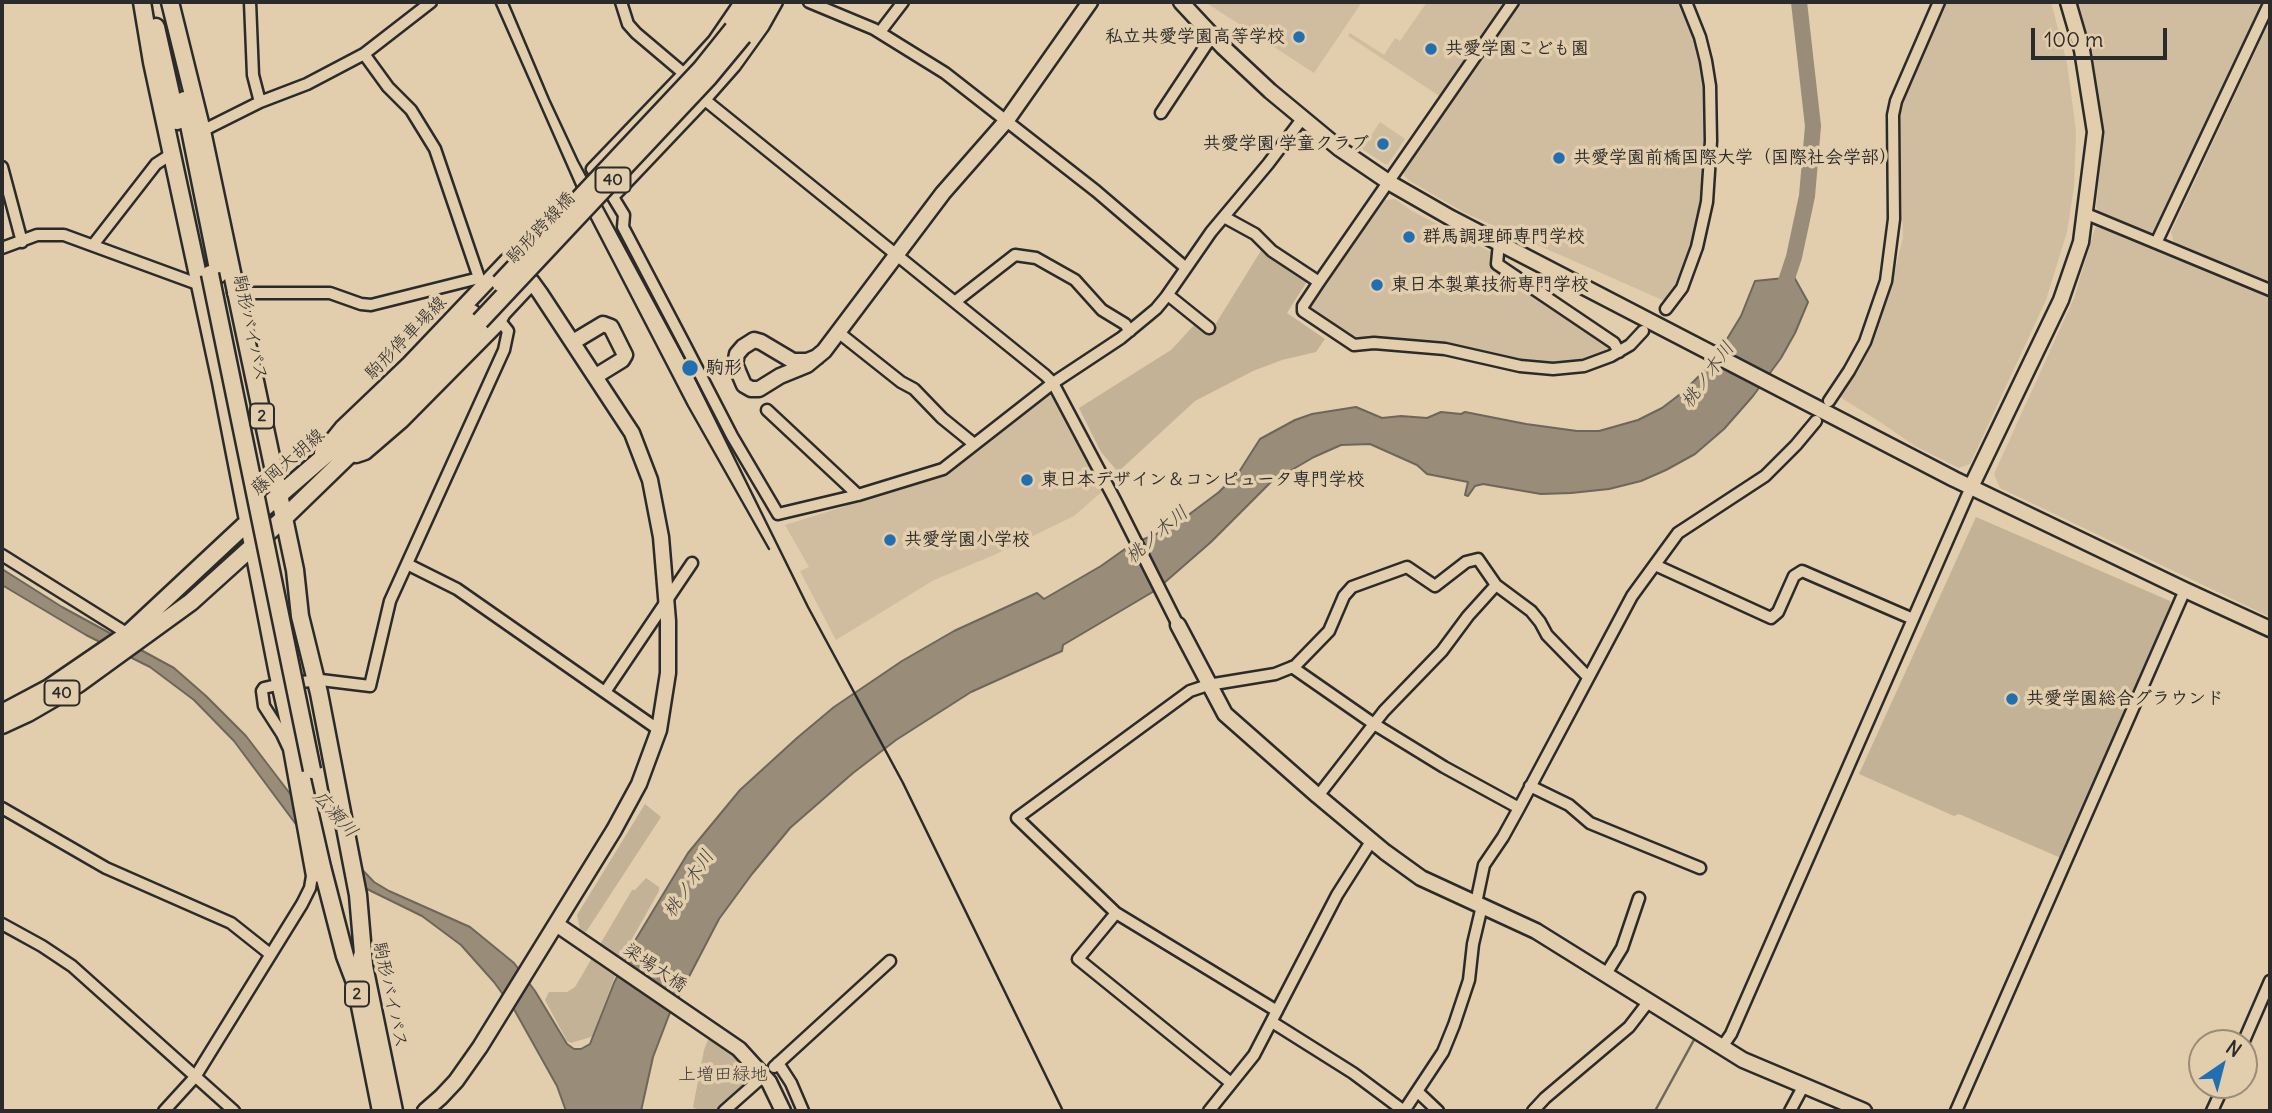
<!DOCTYPE html>
<meta charset="utf-8">
<style>
body{margin:0}
#map{position:relative;width:2272px;height:1113px;overflow:hidden;background:#e2cdac;font-family:Delius,sans-serif}
canvas{display:block}
.frame{position:absolute;inset:0;border:4px solid #2b2b2b;pointer-events:none}
.north{position:absolute;left:2188px;top:1029px;width:70px;height:70px;box-sizing:border-box;background:#e2cdac;border:2px solid #998c78;border-radius:50%;rotate:35deg;font-size:19px;font-weight:700;line-height:28px;text-align:center;color:#2b2b2b}
.north::after{content:'';display:block;margin:auto;width:24px;height:32px;background:#1f6fb2;clip-path:polygon(50% 0,100% 100%,50% 72%,0 100%)}
.scale{position:absolute;left:2031px;top:28px;width:136px;height:32px;box-sizing:border-box;border:4px solid #2b2b2b;border-top:0;padding-left:9px;font-size:21px;line-height:24px;white-space:nowrap;color:#2b2b2b;-webkit-text-stroke:5px #e2cdac;paint-order:stroke}
</style>
<div id="map">
<canvas width="2272" height="1113"></canvas>
<div class="frame"></div>
<div class="north">N</div>
<div class="scale">100 m</div>
</div>
<script>
const ctx = document.querySelector('canvas').getContext('2d');
ctx.lineJoin = 'round';
function fill(path, color) {
  ctx.fillStyle = color;
  ctx.fill(path, 'evenodd');
}
function toPath(rows) {
  const path = new Path2D();
  for (const r of rows) {
    path.moveTo(r[0], r[1]);
    for (let i = 2; i < r.length; i += 2) path.lineTo(r[i], r[i + 1]);
  }
  return path;
}
function strokePath(path, color, width, dash) {
  ctx.strokeStyle = color;
  ctx.lineWidth = width;
  ctx.lineCap = dash ? 'butt' : 'round';
  ctx.setLineDash(dash || []);
  ctx.stroke(path);
}
function label(font, color, halo, rows, align = 'center') {
  ctx.font = font + ' Delius,"Klee One",sans-serif';
  ctx.lineWidth = 7;
  ctx.setLineDash([]);
  ctx.textBaseline = 'middle';
  ctx.strokeStyle = halo;
  ctx.fillStyle = color;
  for (const [text, x, y, turn = 0] of rows) {
    ctx.save();
    ctx.translate(x, y);
    ctx.rotate((+turn || 0) * Math.PI / 180);
    ctx.textAlign = isNaN(turn) ? turn : align;
    if (halo) ctx.strokeText(text, 0, 0);
    ctx.fillText(text, 0, 0);
    ctx.restore();
  }
}
fill(toPath([
 [1205,2,1362,2,1314,73],
 [1427,2,1506,2,1441,97,1348,36,1350,33,1384,55,1395,38,1400,41],
 [1518,2,1681,2,1695,34,1703,68,1706,101,1704,198,1694,247,1681,282,1667,302,1465,213,1408,180,1404,175,1404,170],
 [1943,2,2051,2,2067,63,2076,131,2074,187,2067,232,2046,300,1970,464,1959,468,1915,446,1880,422,1840,397,1874,335,1894,275,1903,237,1899,103],
 [2078,2,2264,2,2156,232,2151,233,2098,211,2096,207,2102,139,2100,111,2095,71],
 [2270,20,2270,283,2174,243,2171,232],
 [1380,122,1405,139,1388,164,1385,164,1362,149],
 [1395,199,1412,211,1493,253,1493,264,1609,345,1607,351,1573,363,1553,364,1513,361,1477,351,1371,339,1354,342,1308,310,1385,200],
 [2096,225,2270,297,2270,617,2000,488,1994,474,2074,298],
 [1052,392,1104,490,1074,516,994,555,934,580,836,640,800,571,809,567,785,525,846,506,845,502,939,476]
]), '#d0bd9f');
fill(toPath([
 [1262,249,1308,280,1287,313,1325,339,1316,352,1282,360,1253,371,1195,401,1118,472,1101,452,1079,408,1171,350,1197,322,1210,333],
 [1976,517,2170,601,2171,606,2061,858,1959,814,1954,816,1859,774],
 [645,804,661,817,586,932,580,929,577,915],
 [646,878,659,887,659,891,632,939,613,981,593,1035,591,1037,571,1043,567,1041,545,1000,549,992,567,992,575,987,632,890,635,890],
 [710,1035,735,1053,758,1077,721,1111,699,1111,693,1107,704,1050]
]), '#c4b297');
const water = toPath([
 [1794,277,1808,302,1795,333,1781,358,1753,396,1724,429,1695,454,1666,470,1641,481,1609,489,1571,493,1541,494,1483,484,1475,486,1468,496,1465,495,1468,482,1427,474,1417,465,1370,444,1341,445,1314,457,1271,482,1211,542,1156,590,1063,645,1062,651,971,692,896,740,853,773,790,828,752,874,719,919,669,1015,653,1057,641,1111,566,1111,557,1086,515,1011,494,982,461,945,422,916,367,889,350,877,298,827,234,741,194,700,150,667,86,635,2,585,2,569,62,607,174,668,206,696,246,736,291,795,374,882,389,891,470,927,514,963,535,991,567,1044,574,1049,581,1049,590,1044,614,983,636,939,688,853,740,790,797,738,834,707,902,661,954,631,1037,593,1044,599,1101,566,1132,544,1171,528,1219,492,1239,472,1260,439,1295,420,1312,414,1356,407,1382,418,1401,416,1427,418,1441,412,1461,414,1465,412,1526,424,1577,431,1599,431,1638,420,1662,408,1683,392,1713,362,1741,316,1755,281,1794,277]
]);
fill(water, '#998d79');
strokePath(water, '#6d665a', 2);
fill(toPath([
 [290,788,361,862,366,893,324,859,300,834]
]), '#e2cdac');
strokePath(toPath([
 [1655,1111,1695,1038]
]), '#6d665a', 2.5);
strokePath(toPath([
 [1781,296,1794,257,1807,196,1813,126,1799,2]
]), '#998d79', 16);
const street = toPath([
 [250,2,253,75,260,102],
 [621,2,628,24,636,33,688,77],
 [809,2,874,29,945,73,1096,191,1186,268],
 [1513,2,1319,282,1303,306,1303,311,1354,345,1374,343,1445,349,1520,366,1553,369,1584,366,1611,356,1630,345,1643,331],
 [880,32,903,2],
 [364,54,388,87,411,110,435,149,479,278,485,284],
 [704,97,705,100,735,66,763,27,777,2],
 [1161,113,1212,36],
 [202,131,260,102,307,84,364,54,431,2],
 [2,167,22,242],
 [600,181,592,169,684,73,714,40,740,2],
 [2084,213,2270,290],
 [1224,217,1255,234,1272,251,1319,282],
 [2157,241,2270,2],
 [1499,243,1497,264,1614,343,1619,352],
 [93,245,156,164,173,153],
 [2,248,37,235,64,235,203,286],
 [233,293,330,293,361,304,371,305,479,278],
 [1168,295,1209,328],
 [956,301,1015,255,1036,258,1075,280,1102,310,1125,324,1130,331],
 [1666,309,1682,288,1697,247,1707,202,1711,141,1710,86,1706,61,1700,37,1686,2],
 [838,332,901,382,914,389,942,418,974,444],
 [1829,401,1849,371,1865,342,1886,281,1894,219,1893,115,1896,101,1939,2],
 [767,410,858,495],
 [2,555,128,634],
 [407,564,457,589,659,730],
 [1655,565,1771,618,1778,612,1794,576,1802,571,1913,619],
 [1178,625,1115,500,1053,383,1045,375,705,100,613,197,624,215,623,227,685,345,732,436,778,514,858,495,943,469,1053,383,1121,338,1156,309,1166,297,1211,232,1268,164,1302,119],
 [1292,667,1374,724,1444,767,1519,808],
 [605,692,692,563],
 [1530,786,1569,805,1590,823,1700,868],
 [1318,796,1384,711,1442,651,1468,616,1496,585],
 [2,808,106,868,231,923,270,954],
 [325,877,312,876,289,749,282,734,264,706,262,691,264,688,281,684,321,680,370,686,390,601,504,350,508,331,500,321],
 [1476,903,1484,865,1503,837,1519,808,1632,596,1678,533,1765,476,1796,445,1816,421],
 [1116,913,1078,959,1231,1083],
 [2,924,42,946,72,966,234,1111],
 [1606,974,1622,948,1639,898],
 [1277,1011,1116,913,1017,818,1190,691,1208,685,1275,674,1295,666,1329,631,1344,596,1352,587,1407,567,1435,586,1466,562,1478,559,1496,585,1531,611,1540,622,1547,635,1588,677],
 [1272,1022,1353,1073,1404,1111],
 [2243,1043,2270,981],
 [1722,1047,1731,1034,1971,487],
 [778,1063,791,1083,803,1111],
 [774,1067,890,961],
 [1418,1092,1438,1111],
 [164,1111,195,1077,302,904,310,888,312,876],
 [724,1111,759,1080],
 [1209,1111,1254,1055,1337,895,1372,840],
 [1404,1111,1443,1052,1454,1025,1469,980,1473,944,1482,906],
 [1533,1111,1545,1098,1629,1027,1649,1001],
 [1790,1111,1804,1085],
 [1956,1111,2185,590],
 [2212,1111,2224,1085]
]);
const secondary = toPath([
 [1181,2,1223,47,1270,91,1340,149,1390,183,1451,218,1954,479,2185,590,2270,629],
 [573,342,603,324,611,327,625,355,622,360,596,376],
 [817,357,807,361,793,361,761,342,754,340,743,347,737,354,735,364,744,385,751,389,759,389,780,376,807,365,824,351,943,193,1007,120,1090,2],
 [322,453,343,427,409,364,507,261,532,282,540,293,632,433,650,480,661,537,668,621,668,673,659,730,639,784,614,830,480,1047,456,1081,441,1097,425,1111],
 [348,453,356,455,365,452,401,421,496,325,503,313,532,282],
 [1971,487,2061,300,2081,242,2095,132,2082,50,2068,2],
 [1178,625,1225,714,1318,796,1385,852,1421,878,1536,931,1743,1060,1864,1111],
 [556,924,739,1049,769,1082,783,1111]
]);
const primary = toPath([
 [142,2,152,62,221,382,278,674,322,867,345,956,356,985],
 [170,2,202,131,295,570,300,616,319,693,358,895,364,965],
 [156,27,177,121],
 [733,29,751,2],
 [743,36,765,2],
 [184,100,219,274],
 [2,713,49,688,128,634,248,522,385,404,472,313],
 [2,725,28,713,78,684,191,602,284,518,420,386,480,321],
 [362,956,394,1111],
 [354,976,381,1111]
]);
strokePath(street, '#2b2b2b', 15);
strokePath(secondary, '#2b2b2b', 19);
strokePath(primary, '#2b2b2b', 21);
strokePath(street, '#e2cdac', 10);
strokePath(secondary, '#e2cdac', 14);
strokePath(primary, '#e2cdac', 16);
strokePath(toPath([
 [495,2,588,213,688,406,769,549],
 [508,2,549,99,578,161,690,368,808,607,903,783,1063,1111]
]), '#2b2b2b', 2.5);
const primaryBridge = toPath([
 [210,274,312,770],
 [500,283,701,69,733,29],
 [480,321,709,77,743,36]
]);
strokePath(primaryBridge, '#2b2b2b', 21, []);
strokePath(primaryBridge, '#e2cdac', 16);
for (const [x, y, r, color] of [
 [1299,37,7,"#1f6fb2"],
 [1431,49,7,"#1f6fb2"],
 [1383,144,7,"#1f6fb2"],
 [1559,158,7,"#1f6fb2"],
 [1409,237,7,"#1f6fb2"],
 [1377,285,7,"#1f6fb2"],
 [690,368,9,"#1f6fb2"],
 [1027,480,7,"#1f6fb2"],
 [890,540,7,"#1f6fb2"],
 [2012,699,7,"#1f6fb2"]
]) {
  const dot = new Path2D();
  dot.arc(x, y, r, 0, 2 * Math.PI);
  ctx.fillStyle = color;
  ctx.fill(dot);
  strokePath(dot, '#e2cdac', 2.5);
}
for (const [x, y, w] of [
 [613,180,35],
 [262,416,24],
 [62,693,35],
 [357,994,24]
]) {
  const box = new Path2D();
  box.roundRect(x - w / 2, y - 12.5, w, 25, 5);
  ctx.fillStyle = '#e2cdac';
  ctx.fill(box);
  strokePath(box, '#2b2b2b', 2);
}
label('bold 16px', '#2b2b2b', null, [
 ["40",613,180],
 ["2",262,416],
 ["40",62,693],
 ["2",357,994]
]);
label('bold 18px', '#2b2b2b', '#e2cdac', [
 ["私立共愛学園高等学校",1285,37,"right"],
 ["共愛学園こども園",1445,49],
 ["共愛学園 学童クラブ",1369,144,"right"],
 ["共愛学園前橋国際大学（国際社会学部）",1573,158],
 ["群馬調理師専門学校",1423,237],
 ["東日本製菓技術専門学校",1391,285],
 ["駒形",706,368],
 ["東日本デザイン＆コンピュータ専門学校",1041,480],
 ["共愛学園小学校",904,540],
 ["共愛学園総合グラウンド",2026,699]
], 'left');
label('18px', '#2b2b2b', '#e2cdac', [
 ["駒形跨線橋",541,228,-47],
 ["駒形バイパス",250,328,78],
 ["駒形停車場線",406,338,-46],
 ["藤岡大胡線",288,462,-41],
 ["梁場大橋",655,968,34],
 ["駒形バイパス",390,995,78]
]);
label('18px', '#423f3b', '#e2cdac', [
 ["上増田緑地",723,1075]
]);
label('italic 19px', '#413f3b', '#e2cdac', [
 ["桃ノ木川",1708,375,-54],
 ["桃ノ木川",1157,535,-41],
 ["広瀬川",335,814,48],
 ["桃ノ木川",689,884,-57]
]);
</script>
